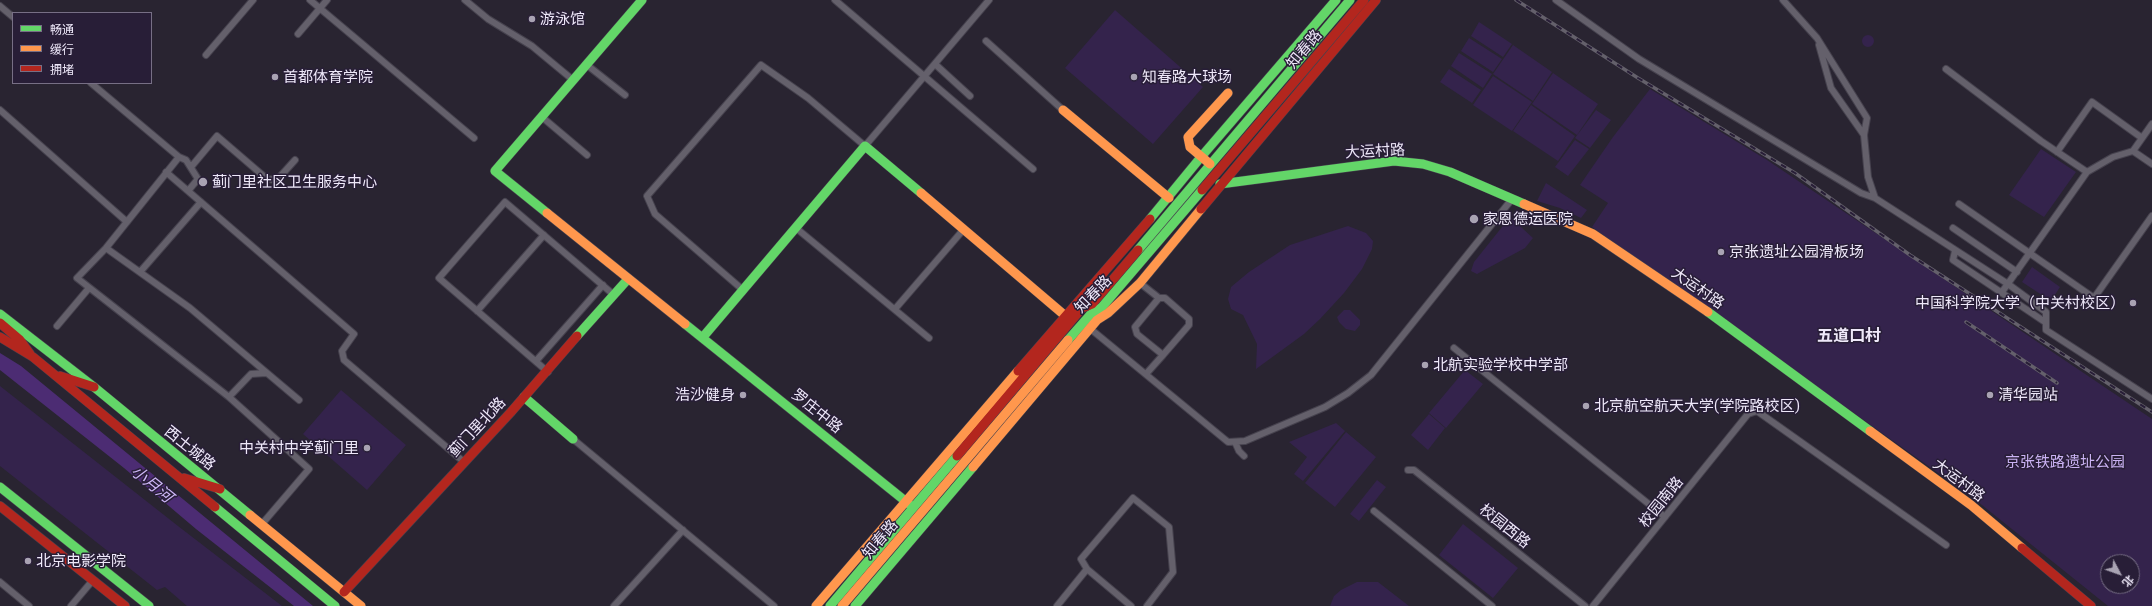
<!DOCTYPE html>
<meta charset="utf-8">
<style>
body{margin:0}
#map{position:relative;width:2152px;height:606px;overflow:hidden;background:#292431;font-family:"Exo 2","Noto Sans SC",sans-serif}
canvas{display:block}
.legend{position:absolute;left:12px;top:12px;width:140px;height:72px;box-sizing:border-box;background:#281e37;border:1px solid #776f85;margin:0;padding:5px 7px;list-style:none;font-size:12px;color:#eee8f9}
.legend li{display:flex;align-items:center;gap:8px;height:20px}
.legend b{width:20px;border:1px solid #776f85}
.north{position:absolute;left:2100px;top:554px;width:40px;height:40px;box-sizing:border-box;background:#281e37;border:1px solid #776f85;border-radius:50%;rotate:131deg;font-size:11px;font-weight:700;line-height:16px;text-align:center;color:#eee8f9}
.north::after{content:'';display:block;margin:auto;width:14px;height:18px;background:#a9a3b3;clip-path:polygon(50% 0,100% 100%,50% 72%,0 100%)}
</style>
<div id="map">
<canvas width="2152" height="606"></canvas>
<ul class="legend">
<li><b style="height:5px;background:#63d668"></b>畅通</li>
<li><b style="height:5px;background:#ff974d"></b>缓行</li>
<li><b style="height:5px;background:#b3261e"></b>拥堵</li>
</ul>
<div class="north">北</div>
</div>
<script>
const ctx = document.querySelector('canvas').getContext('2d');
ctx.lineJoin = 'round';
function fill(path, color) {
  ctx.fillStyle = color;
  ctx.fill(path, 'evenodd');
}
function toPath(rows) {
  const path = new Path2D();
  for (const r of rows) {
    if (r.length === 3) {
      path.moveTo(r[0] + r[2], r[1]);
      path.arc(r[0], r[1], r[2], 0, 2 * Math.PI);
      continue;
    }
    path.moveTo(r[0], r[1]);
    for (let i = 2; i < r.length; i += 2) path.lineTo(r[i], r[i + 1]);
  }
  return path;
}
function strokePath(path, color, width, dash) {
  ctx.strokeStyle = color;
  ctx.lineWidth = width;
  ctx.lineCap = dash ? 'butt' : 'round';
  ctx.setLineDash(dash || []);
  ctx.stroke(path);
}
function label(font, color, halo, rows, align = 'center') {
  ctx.font = font + ' "Exo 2","Noto Sans SC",sans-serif';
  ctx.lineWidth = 3;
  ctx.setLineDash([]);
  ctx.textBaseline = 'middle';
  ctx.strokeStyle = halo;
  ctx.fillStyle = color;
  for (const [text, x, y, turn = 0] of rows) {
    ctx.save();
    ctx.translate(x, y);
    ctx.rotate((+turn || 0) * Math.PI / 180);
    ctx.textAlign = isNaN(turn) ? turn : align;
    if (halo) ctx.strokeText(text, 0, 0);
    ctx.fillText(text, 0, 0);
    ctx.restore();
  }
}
fill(toPath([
 [1115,10,1203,87,1153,144,1065,68],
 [1479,22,1512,44,1503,57,1471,36],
 [1868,41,6],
 [1469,38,1502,59,1493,72,1461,51],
 [1513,45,1552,72,1533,101,1493,74],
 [1459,53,1492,74,1483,88,1451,66],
 [1449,69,1481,90,1472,103,1440,82],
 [1553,73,1598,104,1577,135,1532,104],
 [1493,76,1532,102,1512,131,1473,105],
 [1650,89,1767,160,2152,419,2152,606,2108,606,1972,497,1592,227,1608,203,1580,185,1613,137],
 [2108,562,2132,562,2132,586,2108,586],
 [1531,105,1575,136,1558,161,1513,131],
 [1596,110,1611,120,1590,148,1575,138],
 [1575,140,1589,149,1568,176,1555,167],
 [2041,149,2076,172,2044,217,2009,195],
 [1546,183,1587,210,1581,218,1560,208,1537,201],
 [1510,217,1533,238,1525,248,1477,274,1471,271,1474,262],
 [1348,226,1366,233,1373,241,1372,249,1362,269,1344,293,1320,319,1304,334,1256,369,1257,344,1243,315,1231,309,1228,299,1231,287,1249,272,1290,245],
 [2032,267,2060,287,2051,301,2022,282],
 [1344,310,1350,310,1360,320,1360,325,1355,331,1346,329,1339,322,1337,317],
 [1465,370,1483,384,1446,428,1429,413],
 [0,386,178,526,282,606,187,606,165,587,157,590,0,466],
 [341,390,406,445,367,490,303,434],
 [1429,414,1445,428,1428,450,1411,435],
 [1336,423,1345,431,1303,481,1294,474,1307,457,1289,442],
 [1346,432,1376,457,1335,507,1305,483],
 [1377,480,1386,487,1359,521,1350,514],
 [1463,524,1518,568,1493,598,1439,555],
 [1357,582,1378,582,1409,606,1330,606,1334,596,1341,590]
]), '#34234c');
fill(toPath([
 [0,353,21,366,313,606,294,606,196,529,124,468,0,370]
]), '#4c2c73');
const street = toPath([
 [310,0,474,138],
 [465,0,488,19,532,46,573,80],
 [835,0,1033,169],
 [1556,0,1639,59,1861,193,1875,198,2008,284,2046,312,2046,330,2152,399],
 [1783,0,1817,38,1867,118,1864,135,1868,177,1875,198],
 [0,6,13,17],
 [298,34,327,0],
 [986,41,1063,110],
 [1819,45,1831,88,1864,135],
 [206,55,253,0],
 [935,64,970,96],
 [587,65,625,95],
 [1946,69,2041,141,2087,172],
 [91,83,179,157,186,160,198,179,188,191],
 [0,110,127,222],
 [542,117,587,155],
 [2133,151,2152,124],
 [2057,152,2092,102,2142,138],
 [179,157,106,248,77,278,229,397,309,469,262,524],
 [191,167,217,136,267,179,277,180,295,160],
 [166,172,354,334,342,351,344,360,464,462],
 [1959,204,2094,298,2152,216],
 [796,228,929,338],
 [1953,228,2017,272],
 [106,248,190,308,299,400],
 [1955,251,1953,260,2045,322],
 [140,272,201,202],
 [1140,283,1159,298,1165,298,1189,319,1189,325,1163,355,1137,334,1135,327,1159,298],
 [743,290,655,214,647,196,761,65,808,98,865,146,989,0],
 [2002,292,2087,172,2113,157,2133,151,2152,164],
 [895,309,964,229],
 [477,311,544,235],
 [57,326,89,288],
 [1087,326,1228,442,1245,441,1325,407,1348,393,1371,375,1512,199],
 [1454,348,1665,517],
 [536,361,603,285],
 [548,372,439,278,505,202,614,295],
 [1146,374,1163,355],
 [229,397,251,374,266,373],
 [573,439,774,606],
 [1235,442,1239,451,1244,456],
 [1408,470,1414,470,1585,606],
 [1374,511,1492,606],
 [1087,569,1081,559,1133,498,1169,527,1173,572,1147,606],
 [0,582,29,606],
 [71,606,93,580],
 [614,606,683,530],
 [1057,606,1087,569,1131,606],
 [1593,606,1748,414,1757,411,1946,545]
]);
const fast = toPath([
 [1220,184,1394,161,1423,164,1450,172,1524,204],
 [547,213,495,171,642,0],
 [1150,219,1201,157,1336,0],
 [1138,250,1350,0],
 [1708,312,1870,431],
 [0,314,94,387,250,515],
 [685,324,909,504],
 [577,336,628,279],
 [703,337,865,146,921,193],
 [1068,340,1090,315,1102,307,1202,190],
 [524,397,573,439],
 [0,487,149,606],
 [215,507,335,606],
 [830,606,957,456],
 [855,606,973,467]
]);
const slow = toPath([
 [1063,110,1169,198],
 [1210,164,1190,147,1188,137,1228,93],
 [921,193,1069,319],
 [1524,204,1593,234,1708,312],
 [547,213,685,324],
 [1870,431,1971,505,2022,548],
 [973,467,1097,320,1108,313,1140,283,1201,209],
 [250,515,361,606],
 [816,606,1018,371],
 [842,606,1068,340]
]);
const jam = toPath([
 [1202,190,1364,0],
 [1201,209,1376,0],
 [0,323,20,340,30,354],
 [0,337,33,357,215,507],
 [1018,371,1150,219],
 [60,376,94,387],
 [957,456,1082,308,1092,304,1138,250],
 [184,478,220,489],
 [0,506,125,606],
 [2022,548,2091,606],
 [344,592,511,412,577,336]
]);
strokePath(street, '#46424e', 8);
strokePath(fast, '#46424e', 10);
strokePath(slow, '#46424e', 10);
strokePath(jam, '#46424e', 10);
strokePath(street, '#64606b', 6);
strokePath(fast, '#63d668', 9);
strokePath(slow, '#ff974d', 9);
strokePath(jam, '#b3261e', 9);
const rail = toPath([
 [1516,0,1638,78,1795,173,1910,255,2152,412],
 [1966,322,2057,383]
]);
strokePath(rail, '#64606b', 3.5);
strokePath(rail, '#281e37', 2, [6]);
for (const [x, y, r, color] of [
 [532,19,4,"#a9a3b3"],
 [275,77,4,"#a9a3b3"],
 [1134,77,4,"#a9a3b3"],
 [203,182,5,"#a9a3b3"],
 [1474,219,5,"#a9a3b3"],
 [1721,252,4,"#a9a3b3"],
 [2133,303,4,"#a9a3b3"],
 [1425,365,4,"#a9a3b3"],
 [743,395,4,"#a9a3b3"],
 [1990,395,4,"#a9a3b3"],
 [1586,406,4,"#a9a3b3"],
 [367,448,4,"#a9a3b3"],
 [28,561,4,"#a9a3b3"]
]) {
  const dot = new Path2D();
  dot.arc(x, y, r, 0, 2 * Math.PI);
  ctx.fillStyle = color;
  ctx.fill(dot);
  strokePath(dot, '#281e37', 1.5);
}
label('15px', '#eee8f9', '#281e37', [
 ["游泳馆",540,19],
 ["首都体育学院",283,77],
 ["知春路大球场",1142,77],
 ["蓟门里社区卫生服务中心",212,182],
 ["家恩德运医院",1483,219],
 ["京张遗址公园滑板场",1729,252],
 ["中国科学院大学（中关村校区）",2125,303,"right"],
 ["北航实验学校中学部",1433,365],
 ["浩沙健身",735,395,"right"],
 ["清华园站",1998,395],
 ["北京航空航天大学(学院路校区)",1594,406],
 ["中关村中学蓟门里",359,448,"right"],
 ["北京电影学院",36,561]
], 'left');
label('15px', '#eee8f9', '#281e37', [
 ["知春路",1304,49,-50],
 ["大运村路",1375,151,-3],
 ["大运村路",1698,288,35],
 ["知春路",1093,294,-46],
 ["罗庄中路",817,411,39],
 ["蓟门里北路",477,427,-47],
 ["西土城路",190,448,39],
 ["大运村路",1959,480,37],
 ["校园南路",1661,502,-51],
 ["校园西路",1505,526,39],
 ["知春路",880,539,-50]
]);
label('15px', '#cab2f3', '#281e37', [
 ["京张铁路遗址公园",2065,462]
]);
label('bold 16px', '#eee8f9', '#281e37', [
 ["五道口村",1849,336]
]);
label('italic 16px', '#cfb8f9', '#281e37', [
 ["小月河",152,484,39]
]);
</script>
